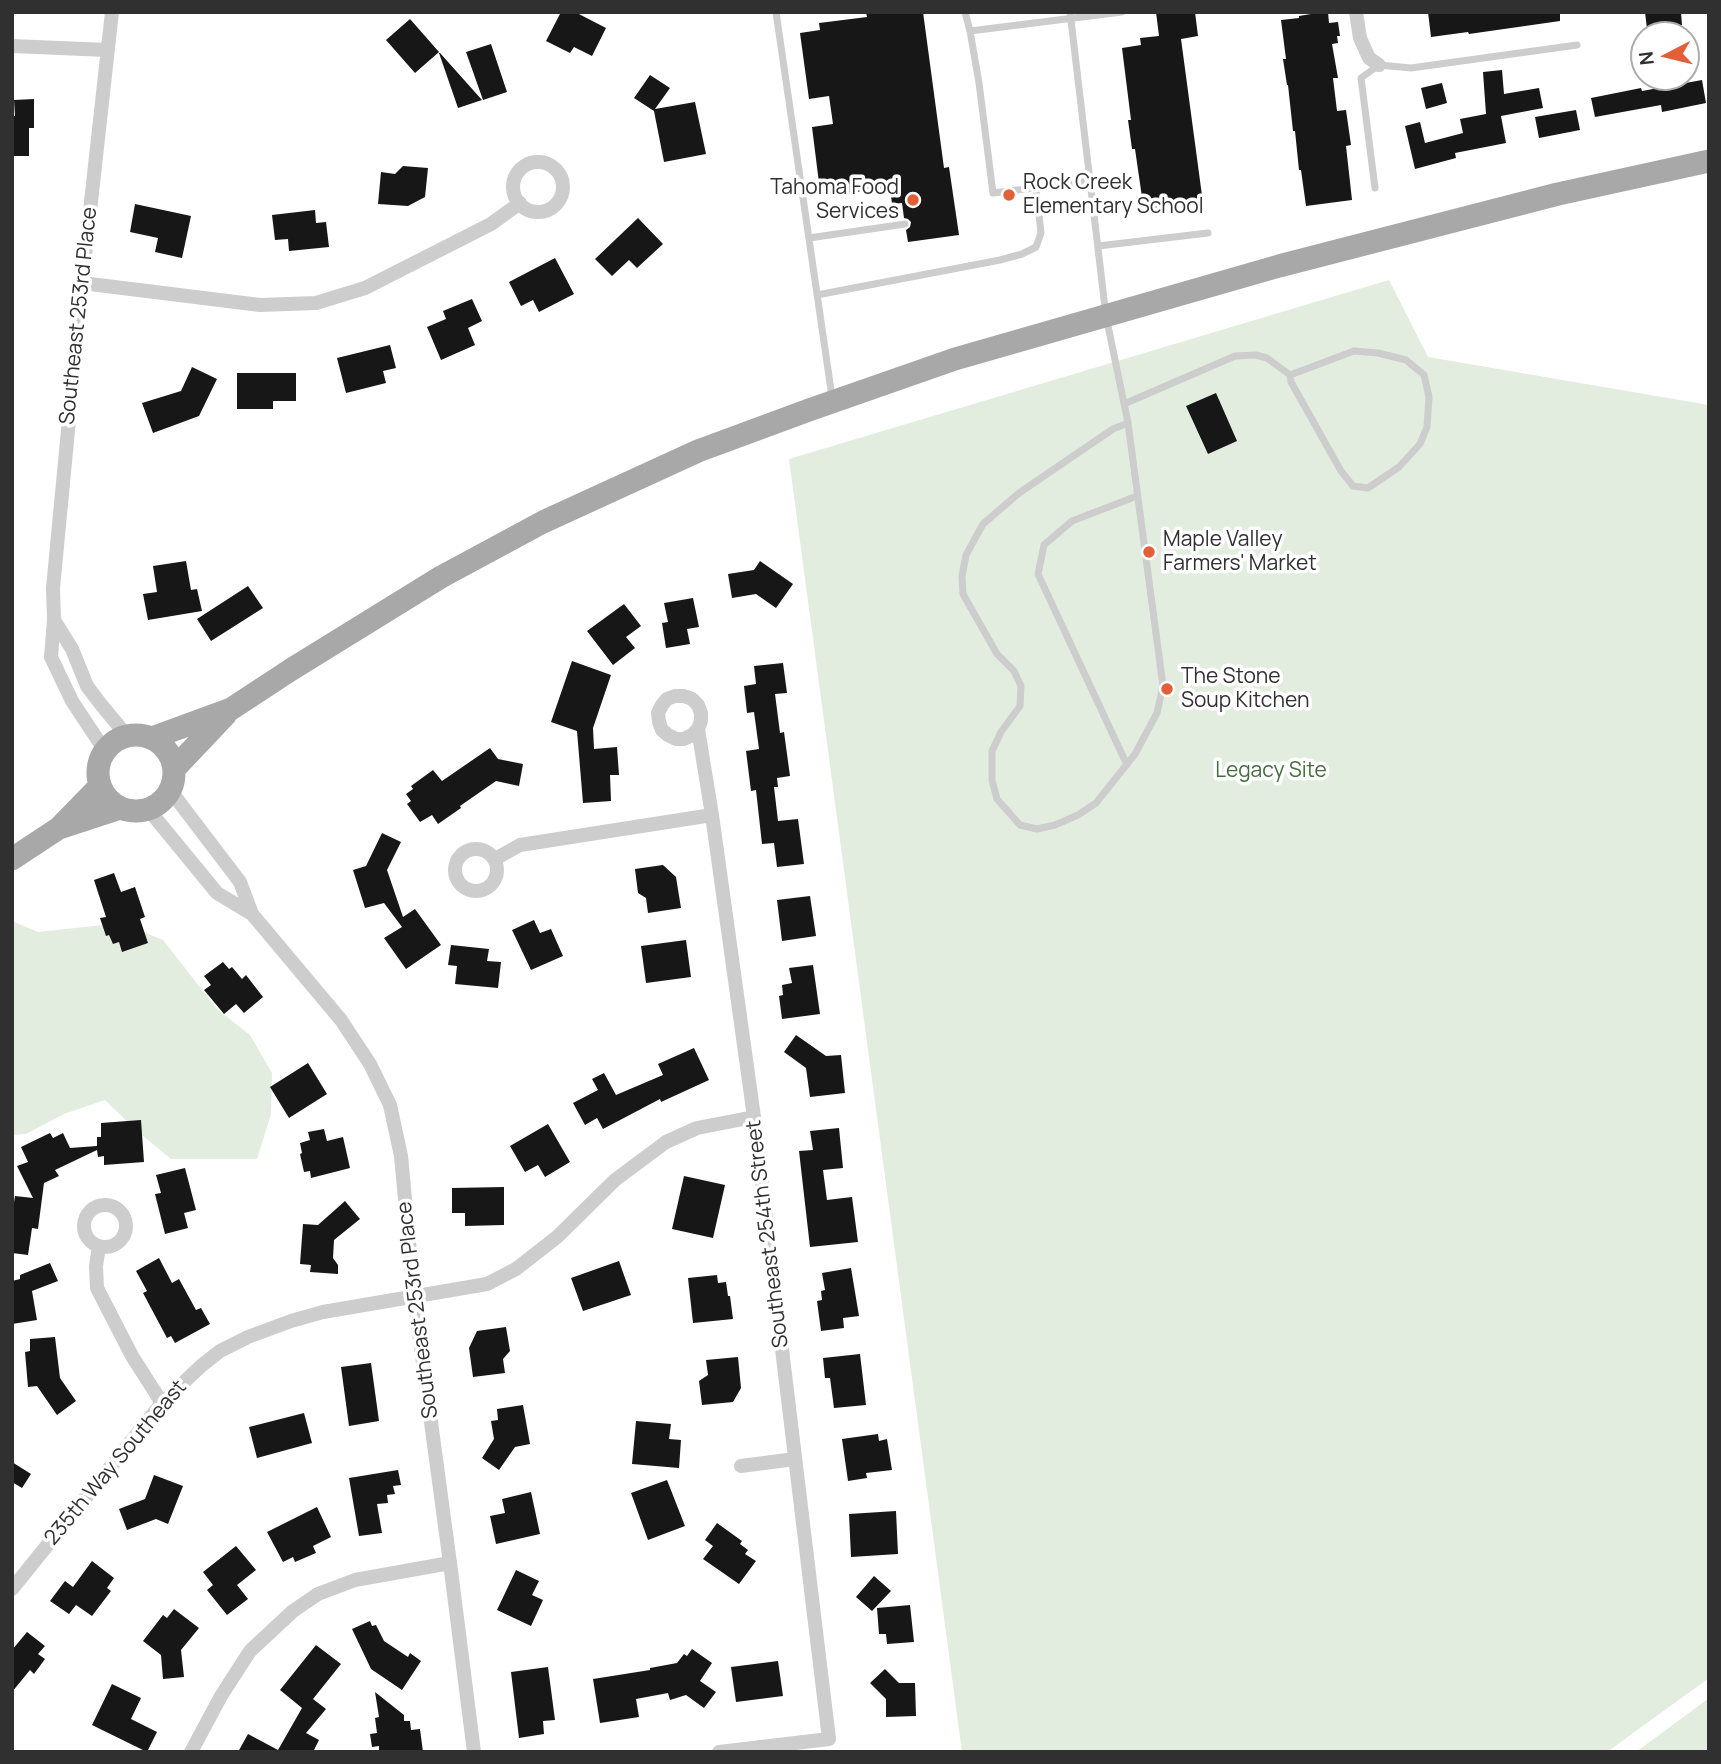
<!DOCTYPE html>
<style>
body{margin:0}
#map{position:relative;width:1721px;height:1764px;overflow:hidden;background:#fff;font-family:Manrope,sans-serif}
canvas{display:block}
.frame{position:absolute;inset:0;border:14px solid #303030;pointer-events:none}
.north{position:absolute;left:1630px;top:21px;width:70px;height:70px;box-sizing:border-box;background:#fff;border:2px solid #acacac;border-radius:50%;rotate:263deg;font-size:19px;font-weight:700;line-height:28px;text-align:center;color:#303030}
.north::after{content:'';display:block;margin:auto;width:24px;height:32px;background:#e25f37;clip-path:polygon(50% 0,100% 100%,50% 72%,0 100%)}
</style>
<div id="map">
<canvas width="1721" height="1764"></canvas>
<div class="frame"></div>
<div class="north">N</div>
</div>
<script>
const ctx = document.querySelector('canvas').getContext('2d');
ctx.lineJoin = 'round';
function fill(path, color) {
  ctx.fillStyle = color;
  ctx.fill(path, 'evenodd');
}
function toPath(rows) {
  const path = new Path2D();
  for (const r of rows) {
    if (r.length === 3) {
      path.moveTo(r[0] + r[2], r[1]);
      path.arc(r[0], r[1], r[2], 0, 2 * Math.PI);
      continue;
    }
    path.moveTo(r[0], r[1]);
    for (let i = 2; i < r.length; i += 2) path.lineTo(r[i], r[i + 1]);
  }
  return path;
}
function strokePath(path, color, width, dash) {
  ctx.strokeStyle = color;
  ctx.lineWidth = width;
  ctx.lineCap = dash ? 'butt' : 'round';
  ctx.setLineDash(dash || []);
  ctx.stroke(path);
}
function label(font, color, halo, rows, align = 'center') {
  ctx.font = font + ' Manrope,sans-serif';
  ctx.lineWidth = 7;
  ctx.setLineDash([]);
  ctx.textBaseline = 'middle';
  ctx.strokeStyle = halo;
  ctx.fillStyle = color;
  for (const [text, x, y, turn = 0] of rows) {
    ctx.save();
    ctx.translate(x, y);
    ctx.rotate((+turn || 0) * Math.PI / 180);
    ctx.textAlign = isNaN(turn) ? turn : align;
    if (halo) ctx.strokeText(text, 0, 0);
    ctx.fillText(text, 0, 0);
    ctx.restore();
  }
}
fill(toPath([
 [1389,280,1428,357,1709,405,1709,1678,1607,1752,962,1752,789,459],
 [12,921,38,932,122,923,163,940,217,1009,250,1035,272,1073,271,1114,257,1159,171,1159,137,1131,105,1100,64,1114,26,1134,12,1135],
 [1709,1698,1709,1752,1636,1752]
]), '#e2eddf');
fill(toPath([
 [561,12,575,12,606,28,592,56,574,47,570,53,546,41],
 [866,12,923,12,944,168,949,167,959,235,908,242,906,230,910,227,911,222,908,219,904,218,902,203,892,204,890,187,842,194,841,188,820,191,812,127,833,124,829,96,809,99,800,33,820,30,819,23,867,17],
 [1156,12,1195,12,1198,36,1181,39,1203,203,1144,211,1135,149,1132,149,1128,120,1131,120,1122,48,1141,45,1140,38,1159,36],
 [1311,12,1328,12,1329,23,1338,22,1340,36,1337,36,1338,43,1332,44,1338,78,1333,78,1337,111,1346,110,1351,145,1346,146,1352,200,1306,206,1301,170,1299,170,1295,131,1293,131,1288,85,1287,85,1283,59,1286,59,1281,20,1299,18,1299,16,1311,14],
 [1428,12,1560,12,1560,21,1469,34,1468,32,1431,37],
 [1645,12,1681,12,1682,25,1647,29],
 [410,19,439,52,415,73,386,40],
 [491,44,507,92,483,100,466,52],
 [439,53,440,53,482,100,458,108],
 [1502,70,1504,94,1539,88,1543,108,1501,116,1506,143,1455,153,1456,158,1415,169,1405,126,1420,122,1425,143,1463,133,1460,119,1486,114,1483,72],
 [650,75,670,88,655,109,695,102,706,154,664,162,654,111,634,98],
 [1702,80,1706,103,1662,112,1661,105,1595,117,1591,98,1641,88,1642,91],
 [1442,83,1447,103,1426,109,1421,88],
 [34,99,34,128,29,128,29,156,12,156,12,116,15,116,14,100],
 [1576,110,1580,130,1539,138,1535,117],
 [403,166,428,168,425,197,408,206,378,204,381,172,395,174],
 [135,204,191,216,182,258,155,252,158,238,130,232],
 [315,210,316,223,326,222,329,247,289,251,288,239,275,240,272,215],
 [638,218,663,244,637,268,629,260,612,276,595,259],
 [555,258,574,294,539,312,533,300,521,306,509,282],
 [472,299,482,321,468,328,475,345,441,360,427,327,446,319,443,311],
 [390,345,396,368,383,371,386,383,346,393,337,358],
 [192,367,217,379,199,416,153,433,142,403,181,391],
 [237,373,296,373,296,401,273,401,273,409,237,409],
 [1216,393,1237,441,1208,454,1186,406],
 [186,561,191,590,197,589,202,611,148,620,143,594,157,592,153,566],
 [760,561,793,584,776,608,756,594,732,598,728,574,754,570],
 [248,586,263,608,211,641,197,619],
 [693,598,699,627,687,629,690,644,666,648,662,623,668,622,664,603],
 [624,604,641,626,626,637,635,648,613,665,587,631],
 [572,661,611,675,593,728,594,749,617,747,619,775,610,775,611,801,583,803,577,731,551,722],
 [783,663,787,693,775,694,780,733,784,732,790,776,777,778,778,787,774,787,778,821,798,819,804,864,777,867,774,843,762,844,756,790,751,791,746,751,759,749,754,712,747,713,744,686,756,684,754,666],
 [490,748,498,759,523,764,519,786,496,781,460,806,461,808,438,824,432,815,420,822,407,804,411,801,406,794,413,789,411,786,433,770,442,781],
 [382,833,401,842,387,870,403,917,415,909,441,945,406,969,384,938,402,927,384,903,365,908,353,870,366,866],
 [663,865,676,877,681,908,648,913,646,898,638,893,635,869],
 [114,873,121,892,135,887,145,917,140,919,148,943,122,952,119,942,113,944,109,935,106,936,100,918,106,917,94,880],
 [810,896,816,936,782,941,777,900],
 [534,920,540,933,551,929,563,956,531,970,512,930],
 [686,940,691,977,646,983,641,946],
 [451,945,489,949,487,961,501,962,498,988,455,984,457,966,448,965],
 [223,962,229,969,232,967,242,979,246,975,263,997,244,1013,236,1004,224,1014,204,990,211,985,204,976],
 [813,965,820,1014,782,1019,779,996,783,995,782,985,792,983,789,968],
 [796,1035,826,1056,841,1055,845,1093,810,1097,806,1068,784,1052],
 [694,1048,709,1080,661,1102,660,1099,603,1129,597,1118,585,1125,573,1103,598,1090,592,1079,604,1073,616,1095,663,1075,658,1064],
 [308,1063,327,1094,289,1118,270,1087],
 [141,1120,144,1162,104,1165,104,1156,98,1157,97,1150,55,1170,59,1176,44,1183,38,1229,32,1228,28,1255,12,1253,12,1215,15,1196,33,1198,17,1166,28,1162,21,1147,50,1133,53,1138,63,1133,70,1148,97,1146,97,1137,101,1137,101,1123],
 [548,1124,570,1162,545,1177,538,1165,525,1172,510,1146],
 [839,1128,843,1168,823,1170,827,1200,852,1197,858,1242,810,1247,799,1151,813,1150,810,1131],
 [324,1129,327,1141,343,1137,350,1168,311,1178,310,1171,304,1172,300,1154,302,1153,300,1143,310,1140,308,1132],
 [185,1168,196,1210,184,1213,188,1228,165,1234,155,1194,161,1193,156,1175],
 [684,1176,725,1185,713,1238,672,1229],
 [504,1187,504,1225,465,1226,465,1213,452,1213,452,1188],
 [345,1201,360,1219,334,1240,333,1258,338,1265,338,1274,310,1272,311,1265,300,1264,303,1224,318,1225],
 [159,1258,172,1283,179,1279,196,1310,201,1308,210,1324,175,1343,171,1336,167,1338,143,1293,147,1291,136,1271],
 [619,1261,631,1295,583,1311,571,1278],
 [50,1263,58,1281,32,1291,37,1320,12,1324,12,1281,20,1279,20,1275],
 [851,1268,859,1316,843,1318,844,1328,821,1331,817,1301,822,1300,821,1291,825,1290,822,1273],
 [717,1275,718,1283,726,1282,728,1296,730,1296,733,1319,693,1323,688,1278],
 [506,1327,510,1351,503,1359,505,1373,473,1377,469,1348,477,1331],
 [55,1337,60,1378,76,1401,57,1415,37,1386,28,1387,25,1352,30,1351,30,1339],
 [860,1354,866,1405,834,1408,830,1378,825,1378,823,1358],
 [738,1357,741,1388,733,1402,702,1405,699,1381,708,1375,706,1360],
 [371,1363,379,1421,349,1426,341,1367],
 [523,1405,530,1444,515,1447,499,1470,482,1458,494,1439,491,1421,498,1420,497,1409],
 [304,1413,312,1443,257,1458,249,1427],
 [636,1421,671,1424,669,1439,681,1440,679,1468,632,1464],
 [878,1434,879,1441,887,1439,892,1470,866,1473,867,1478,848,1481,842,1439],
 [12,1462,31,1474,22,1488,12,1482],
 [398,1470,401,1485,393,1486,395,1494,387,1495,388,1503,377,1504,382,1533,359,1536,349,1478],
 [154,1475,183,1486,168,1524,156,1519,127,1530,119,1509,145,1499],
 [667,1480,685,1526,648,1540,631,1493],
 [531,1492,540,1534,496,1544,490,1516,505,1513,502,1499],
 [317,1507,331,1537,313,1546,316,1553,295,1562,293,1557,283,1562,267,1532],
 [896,1511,898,1554,851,1557,849,1514],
 [717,1523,742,1541,740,1544,748,1550,745,1554,756,1561,739,1584,703,1559,713,1546,705,1540],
 [236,1546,256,1570,237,1585,248,1599,227,1615,207,1590,213,1585,203,1572],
 [92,1561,114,1578,107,1588,111,1591,92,1616,76,1605,69,1614,50,1601,65,1581,73,1587],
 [516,1570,539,1581,532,1595,543,1600,531,1626,497,1610],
 [874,1576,891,1591,872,1611,856,1597],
 [910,1605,914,1642,887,1644,886,1634,879,1634,877,1608],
 [174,1609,199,1628,181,1650,184,1677,163,1679,161,1655,143,1641,163,1615,167,1618],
 [370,1621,372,1626,376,1625,384,1641,408,1657,410,1653,421,1661,402,1690,371,1669,352,1629],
 [27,1632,45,1646,38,1654,45,1659,34,1674,30,1670,12,1692,12,1650],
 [316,1645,341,1664,313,1699,326,1709,306,1733,319,1740,313,1752,238,1752,248,1734,278,1750,302,1708,280,1690],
 [692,1649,712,1663,700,1681,716,1692,704,1708,686,1695,670,1700,668,1693,636,1699,639,1717,600,1723,593,1679,650,1670,650,1668,677,1663,684,1654,687,1656],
 [778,1661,783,1696,736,1702,731,1667],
 [548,1667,555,1720,543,1721,544,1734,519,1738,511,1672],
 [885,1669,899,1683,915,1683,916,1716,886,1717,886,1699,870,1683],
 [112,1684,141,1698,131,1719,157,1732,147,1752,92,1725],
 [375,1692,404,1715,404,1721,410,1721,411,1730,420,1729,423,1752,379,1752,379,1746,372,1747,370,1734,377,1733,375,1718,379,1717]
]), '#171717');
strokePath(toPath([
 [776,12,832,397],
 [965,12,970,31,979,83,993,193,1090,181],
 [1070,12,1106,316,1128,423,1163,686,1157,713,1135,754,1096,803,1078,815,1055,825,1037,829,1020,825,997,799,992,780,992,751,1001,732,1020,706,1021,686,1014,671,997,654,963,594,962,576,966,555,983,524,1019,493,1113,429,1128,423],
 [970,31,1122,12],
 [1375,188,1361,78,1379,65,1411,68,1577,45],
 [809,238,905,224],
 [1098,246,1208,233],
 [817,295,1000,260,1022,254,1036,247,1041,233,1036,188],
 [1354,351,1378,353,1406,360,1424,375,1429,397,1427,427,1420,444,1399,467,1368,488,1353,486,1341,471,1291,382,1290,375,1354,351],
 [1124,404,1235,356,1256,355,1267,358,1290,375],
 [1127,765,1038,574,1044,545,1072,521,1137,496]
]), '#cdcdcd', 7);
strokePath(toPath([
 [1356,12,1360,38,1369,58,1379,65],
 [12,46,107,50],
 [538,187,25],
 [82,283,260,305,316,303,365,288,491,224,520,203],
 [54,620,72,649,87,686,99,702,127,736],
 [698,729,692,735,684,739,676,739,668,735,662,730,659,722,658,713,662,705,667,699,675,696,684,696,692,699,698,705,701,713,701,721,698,729,712,815,754,1117,829,1739,719,1752],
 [105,751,72,701,51,657,54,620,53,588,82,283,112,12],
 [170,790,240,882,252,914],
 [148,809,217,893,252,914,341,1020,370,1064,390,1105,401,1156,414,1296,450,1563,474,1752],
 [476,870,21],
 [495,859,520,845,712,815],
 [105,1226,21],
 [99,1246,96,1266,97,1288,132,1356,162,1403],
 [741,1466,795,1459],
 [12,1589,162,1403,201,1366,220,1351,248,1337,291,1321,323,1312,487,1284,516,1269,557,1237,615,1180,666,1142,697,1128,754,1117],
 [191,1752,221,1696,250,1651,293,1611,318,1594,355,1580,450,1563]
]), '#cdcdcd', 14);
strokePath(toPath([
 [136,773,38],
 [152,738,231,709,292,669,441,577,543,522,698,451,809,410,955,359,1279,266,1558,194,1709,161],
 [174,769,226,714],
 [62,827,120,808],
 [12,859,59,828,100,786]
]), '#a8a8a8', 23);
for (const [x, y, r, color] of [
 [1009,195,7,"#e25f37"],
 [913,200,7,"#e25f37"],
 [1149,552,7,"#e25f37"],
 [1167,689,7,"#e25f37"]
]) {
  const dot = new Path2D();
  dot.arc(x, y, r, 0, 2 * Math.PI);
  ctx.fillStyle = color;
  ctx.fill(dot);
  strokePath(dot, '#fff', 2.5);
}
label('21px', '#303030', '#fff', [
 ["Rock Creek",1023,183],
 ["Elementary School",1023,207],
 ["Tahoma Food",899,188,"right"],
 ["Services",899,212,"right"],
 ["Maple Valley",1163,540],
 ["Farmers' Market",1163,564],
 ["The Stone",1181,677],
 ["Soup Kitchen",1181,701]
], 'left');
label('21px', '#303030', '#fff', [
 ["Southeast 253rd Place",79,316,-84],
 ["Southeast 254th Street",768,1234,-97],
 ["Southeast 253rd Place",418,1310,-97],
 ["235th Way Southeast",116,1463,-50]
]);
label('21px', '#456c3e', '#fff', [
 ["Legacy Site",1271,771]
]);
</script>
